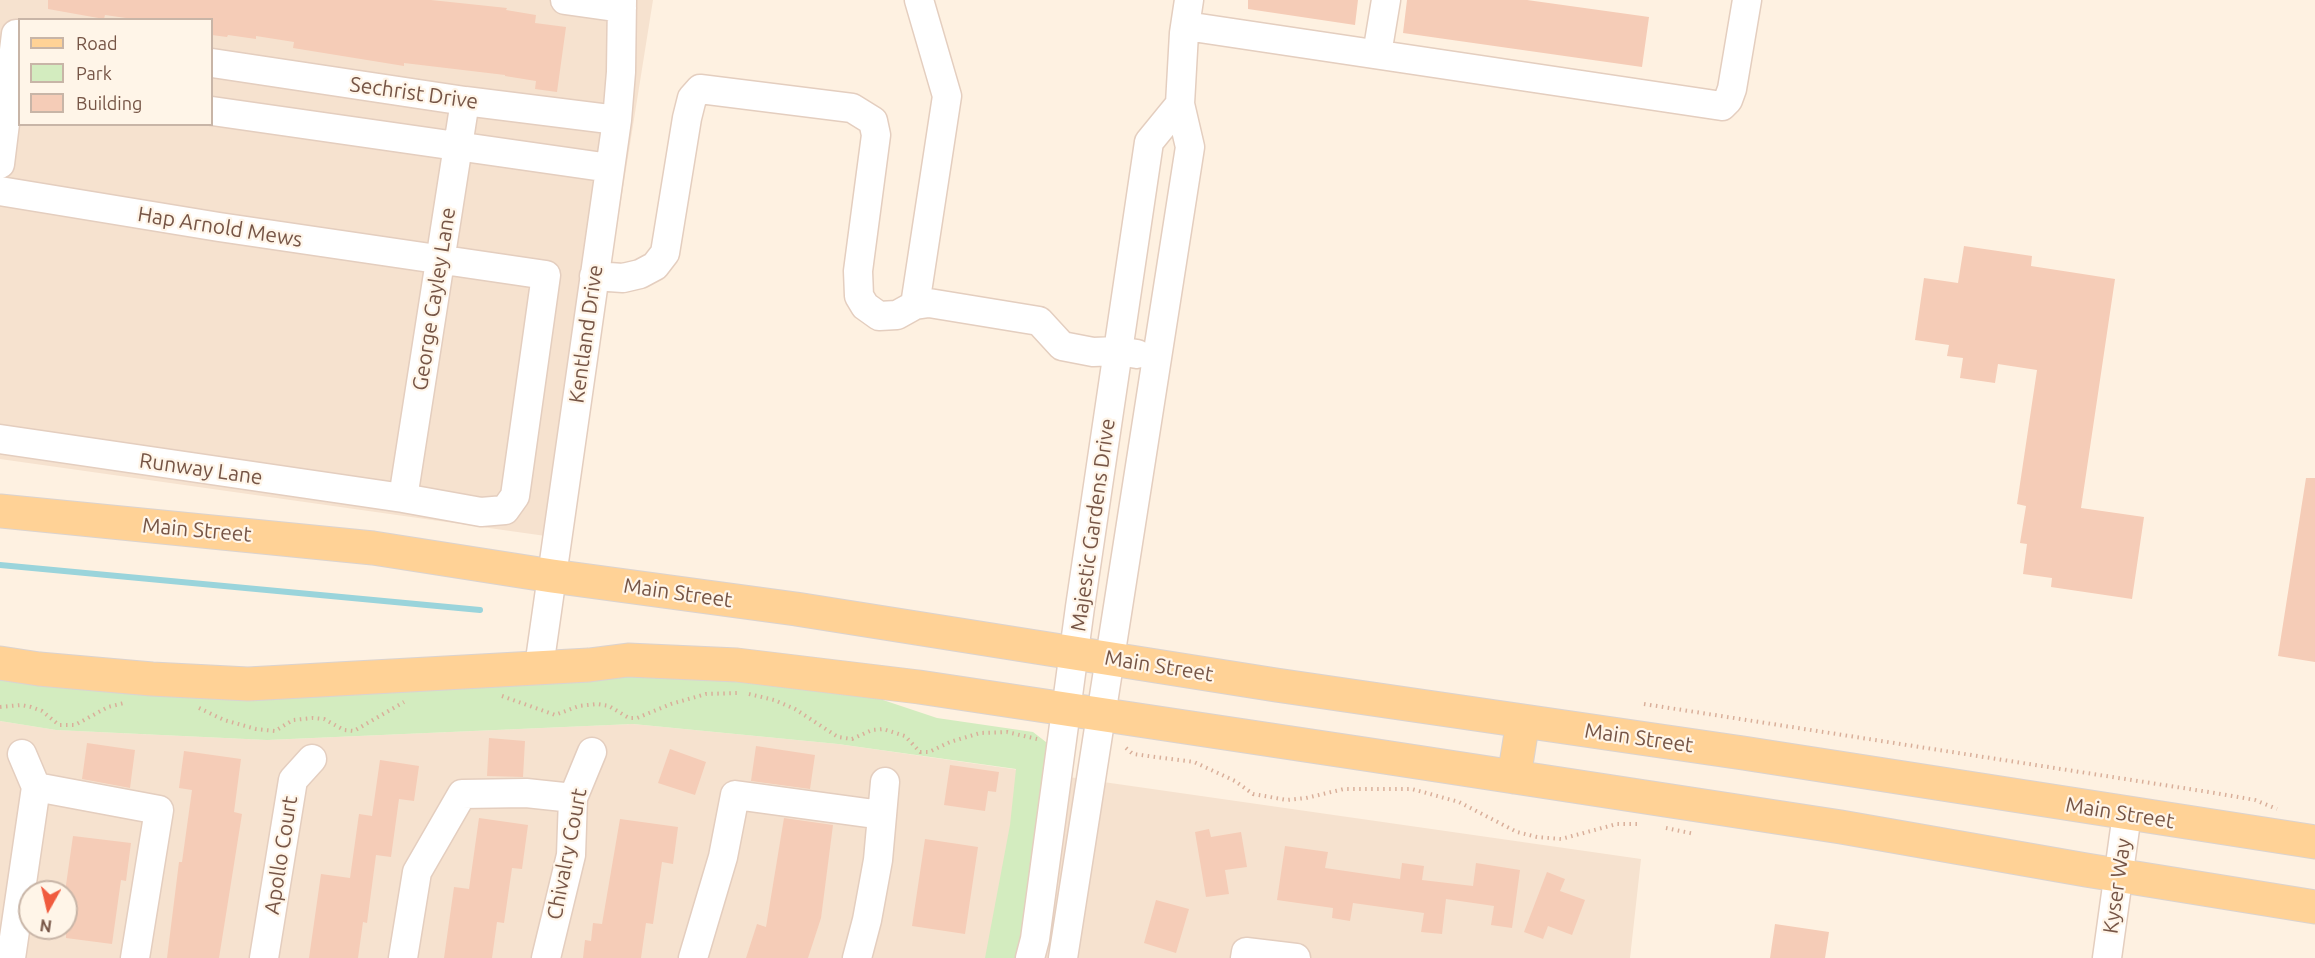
<!DOCTYPE html>
<style>
body{margin:0}
#map{position:relative;width:2315px;height:958px;overflow:hidden;background:#fef1e1;font-family:Ubuntu,sans-serif}
canvas{display:block}
.legend{position:absolute;left:18px;top:18px;width:195px;height:108px;box-sizing:border-box;background:#fff5e8;border:2px solid #c8b5a7;margin:0;padding:8px 10px;list-style:none;font-size:18px;color:#765546}
.legend li{display:flex;align-items:center;gap:12px;height:30px}
.legend b{width:30px;border:2px solid #c8b5a7}
.north{position:absolute;left:18px;top:880px;width:60px;height:60px;box-sizing:border-box;background:#fff5e8;border:2px solid #c8b5a7;border-radius:50%;rotate:188deg;font-size:16px;font-weight:700;line-height:24px;text-align:center;color:#765546}
.north::after{content:'';display:block;margin:auto;width:21px;height:27px;background:#f05b3e;clip-path:polygon(50% 0,100% 100%,50% 72%,0 100%)}
</style>
<div id="map">
<canvas width="2315" height="958"></canvas>
<ul class="legend">
<li><b style="height:8px;background:#ffd296"></b>Road</li>
<li><b style="height:16px;background:#d3ecbf"></b>Park</li>
<li><b style="height:16px;background:#f5ccb7"></b>Building</li>
</ul>
<div class="north">N</div>
</div>
<script>
const ctx = document.querySelector('canvas').getContext('2d');
ctx.lineJoin = 'round';
function fill(path, color) {
  ctx.fillStyle = color;
  ctx.fill(path, 'evenodd');
}
function toPath(rows) {
  const path = new Path2D();
  for (const r of rows) {
    path.moveTo(r[0], r[1]);
    for (let i = 2; i < r.length; i += 2) path.lineTo(r[i], r[i + 1]);
  }
  return path;
}
function strokePath(path, color, width, dash) {
  ctx.strokeStyle = color;
  ctx.lineWidth = width;
  ctx.lineCap = dash ? 'butt' : 'round';
  ctx.setLineDash(dash || []);
  ctx.stroke(path);
}
function label(font, color, halo, rows, align = 'center') {
  ctx.font = font + ' Ubuntu,sans-serif';
  ctx.lineWidth = 4.5;
  ctx.setLineDash([]);
  ctx.textBaseline = 'middle';
  ctx.strokeStyle = halo;
  ctx.fillStyle = color;
  for (const [text, x, y, turn = 0] of rows) {
    ctx.save();
    ctx.translate(x, y);
    ctx.rotate((+turn || 0) * Math.PI / 180);
    ctx.textAlign = isNaN(turn) ? turn : align;
    if (halo) ctx.strokeText(text, 0, 0);
    ctx.fillText(text, 0, 0);
    ctx.restore();
  }
}
fill(toPath([
 [0,0,653,0,567,539,0,459],
 [20,20,212,20,212,124,20,124],
 [0,721,56,730,267,740,633,724,838,744,1641,859,1630,958,0,958],
 [30,892,66,892,66,928,30,928]
]), '#f6e2cf');
fill(toPath([
 [0,671,584,672,686,676,859,692,937,718,1033,732,1055,749,1019,958,985,958,1010,825,1016,769,838,744,633,724,267,740,56,730,0,721]
]), '#d3ecbf');
strokePath(toPath([
 [0,565,480,610]
]), '#9ad4db', 6);
fill(toPath([
 [48,0,431,0,507,8,506,10,536,15,535,23,566,27,557,92,535,89,536,81,505,76,505,75,404,63,404,66,293,48,294,42,256,36,256,39,228,35,227,37,212,35,212,20,140,20,105,15,104,19,48,9],
 [1248,0,1358,0,1355,25,1248,9],
 [1407,0,1527,0,1649,17,1642,67,1403,33],
 [1964,246,2032,256,2031,266,2115,279,2081,508,2144,517,2132,599,2051,587,2052,578,2023,574,2027,544,2020,543,2026,506,2017,504,2037,370,1998,364,1995,383,1960,378,1963,358,1947,356,1949,345,1915,340,1924,278,1958,283],
 [2306,478,2315,478,2315,662,2278,656],
 [489,738,525,741,523,777,487,776],
 [87,743,135,750,130,788,82,779],
 [756,746,815,755,810,789,751,781],
 [670,749,706,762,695,795,658,783],
 [184,751,241,759,234,812,242,814,219,958,167,958,179,862,182,862,192,790,179,788],
 [380,760,419,766,414,801,399,799,391,857,376,855,367,923,363,922,358,958,309,958,321,874,350,878,359,814,372,816],
 [950,765,999,772,996,792,988,791,985,811,944,805],
 [479,818,528,825,522,869,512,868,504,923,497,922,492,958,444,958,454,887,469,889],
 [784,818,833,825,821,918,808,958,746,958,757,924,766,927],
 [620,819,678,827,673,864,662,862,653,924,646,923,641,958,583,958,585,940,591,941,593,923,602,924],
 [1209,829,1211,837,1241,832,1247,867,1225,870,1229,894,1206,897,1195,832],
 [73,836,131,843,126,881,121,880,112,944,66,938,66,885],
 [925,839,978,847,965,934,912,926],
 [1285,846,1328,852,1325,868,1400,879,1402,863,1424,866,1422,880,1473,886,1476,863,1520,870,1512,928,1491,925,1494,906,1446,899,1442,934,1421,932,1424,913,1353,903,1350,921,1332,918,1333,908,1277,900],
 [1547,872,1565,879,1560,891,1585,900,1572,935,1548,926,1543,939,1524,932],
 [1156,900,1189,909,1176,953,1144,943],
 [1775,924,1829,932,1825,958,1770,958]
]), '#f5ccb7');
const minor = toPath([
 [565,0,622,8],
 [1186,26,1722,106,1728,100,1732,89,1747,0],
 [1377,54,1386,0],
 [212,63,465,101,617,120],
 [212,111,610,168],
 [0,164,16,34],
 [0,191,219,227,546,275,515,496,505,510,481,512,403,498,0,439],
 [594,276,623,278,640,274,655,266,665,253,687,118,692,98,700,89,852,108,873,121,876,135,858,271,859,296,865,306,879,316,897,315,915,305,947,96,919,0],
 [915,305,929,303,1039,321,1062,346,1093,352,1118,351,1137,354],
 [403,498,465,101],
 [539,667,617,120,621,72,622,0],
 [36,787,159,810,135,958],
 [11,958,36,787,22,754],
 [264,958,293,780,312,759],
 [403,958,417,872,462,794,526,793,573,798],
 [546,958,571,855,573,798,592,752],
 [693,958,723,857,735,795,882,815],
 [857,958,867,920,878,860,885,782],
 [1030,958,1035,939,1080,607,1149,142,1180,104],
 [1063,958,1190,147,1180,104,1184,33,1189,0],
 [1245,958,1246,952,1296,958],
 [2107,958,2127,814]
]);
const major = toPath([
 [0,511,373,548,552,576,796,609,1276,685,1743,753,2315,842],
 [0,663,39,669,152,679,248,684,589,665,628,660,737,665,919,687,1371,755,1841,827,2086,870,2315,907],
 [1514,777,1523,721]
]);
strokePath(minor, '#e4cebf', 31);
strokePath(major, '#dbd3cf', 35);
strokePath(toPath([
 [749,694,774,700,795,709,838,737,852,739,872,730,883,729,905,736,920,752,929,752,950,742,980,733,1007,732,1037,739],
 [502,696,555,715,579,706,597,704,609,706,629,718,637,718,671,704,706,694,739,693],
 [1644,704,2215,793,2255,800,2277,809],
 [0,707,21,705,31,707,42,711,59,725,75,725,108,707,124,703],
 [199,708,224,720,256,729,275,731,293,720,313,718,324,719,344,730,354,731,404,702],
 [1126,748,1133,754,1194,762,1235,781,1253,794,1287,800,1306,798,1344,789,1412,789,1459,802,1517,832,1537,837,1561,839,1617,824,1638,824],
 [1666,828,1695,834]
]), '#d9af9a', 4, [1.5, 4.5]);
strokePath(minor, '#fff', 28);
strokePath(major, '#ffd296', 33);
label('21px', '#765546', '#fff5e8', [
 ["Sechrist Drive",414,93,8],
 ["Hap Arnold Mews",220,227,9],
 ["George Cayley Lane",434,299,-81],
 ["Kentland Drive",586,334,-82],
 ["Runway Lane",201,469,8],
 ["Majestic Gardens Drive",1093,525,-82],
 ["Main Street",197,530,5],
 ["Main Street",678,593,8],
 ["Main Street",1159,666,9],
 ["Main Street",1639,738,8],
 ["Main Street",2120,813,9],
 ["Chivalry Court",567,854,-79],
 ["Apollo Court",281,855,-81],
 ["Kyser Way",2117,886,-82]
]);
</script>
